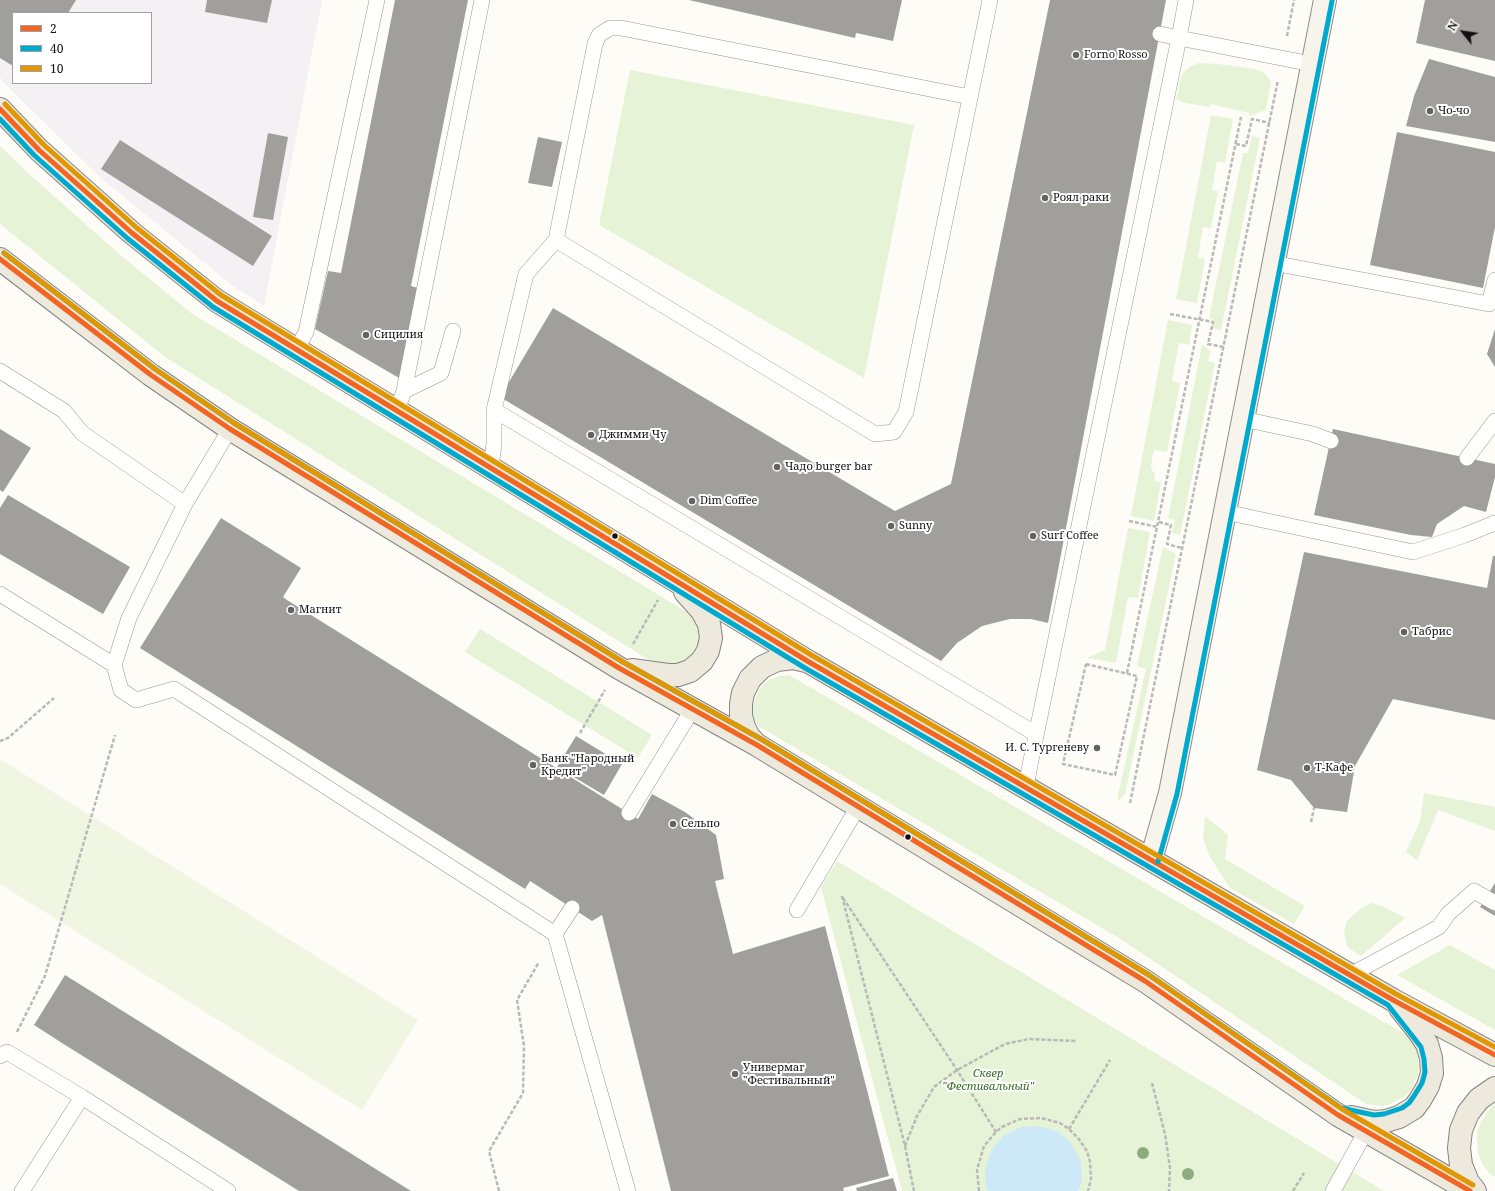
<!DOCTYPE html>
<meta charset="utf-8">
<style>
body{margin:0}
#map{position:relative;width:1495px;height:1191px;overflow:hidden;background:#fdfcf7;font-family:"Noto Serif",serif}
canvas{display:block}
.legend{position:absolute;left:12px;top:12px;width:140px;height:72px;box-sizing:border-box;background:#fff;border:1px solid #a0a0a0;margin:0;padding:5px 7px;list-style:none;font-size:12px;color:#111}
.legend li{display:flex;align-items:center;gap:8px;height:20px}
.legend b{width:20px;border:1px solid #a0a0a0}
.north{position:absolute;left:1443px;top:12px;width:40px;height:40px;-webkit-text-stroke:3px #fff;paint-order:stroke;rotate:300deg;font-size:11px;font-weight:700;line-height:16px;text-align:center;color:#111}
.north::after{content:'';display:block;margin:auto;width:14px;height:18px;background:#111;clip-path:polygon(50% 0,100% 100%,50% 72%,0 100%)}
</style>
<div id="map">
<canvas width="1495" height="1191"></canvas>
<ul class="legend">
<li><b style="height:5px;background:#f26522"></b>2</li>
<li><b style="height:5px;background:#00a9ce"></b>40</li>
<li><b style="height:5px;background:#e09702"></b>10</li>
</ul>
<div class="north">N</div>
</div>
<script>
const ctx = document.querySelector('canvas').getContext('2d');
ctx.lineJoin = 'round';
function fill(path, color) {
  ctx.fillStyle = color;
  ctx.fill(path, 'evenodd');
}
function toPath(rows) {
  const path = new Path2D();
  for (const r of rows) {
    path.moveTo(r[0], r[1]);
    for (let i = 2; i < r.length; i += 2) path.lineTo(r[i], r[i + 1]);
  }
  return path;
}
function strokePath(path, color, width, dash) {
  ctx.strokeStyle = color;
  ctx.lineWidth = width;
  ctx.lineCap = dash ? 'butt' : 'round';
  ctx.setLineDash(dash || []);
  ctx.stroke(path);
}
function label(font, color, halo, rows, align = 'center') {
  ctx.font = font + ' "Noto Serif",serif';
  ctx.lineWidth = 4;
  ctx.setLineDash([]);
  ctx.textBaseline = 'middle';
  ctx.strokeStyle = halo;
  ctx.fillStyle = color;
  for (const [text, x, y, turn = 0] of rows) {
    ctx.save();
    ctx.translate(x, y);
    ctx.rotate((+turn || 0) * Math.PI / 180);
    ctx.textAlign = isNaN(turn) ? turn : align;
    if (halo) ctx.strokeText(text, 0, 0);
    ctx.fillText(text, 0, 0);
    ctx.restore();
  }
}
fill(toPath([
 [0,0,322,0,264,306,233,286,102,179,6,85,0,77],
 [13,13,151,13,151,83,13,83]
]), '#f5f0f3');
fill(toPath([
 [1199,63,1218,64,1255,69,1263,72,1271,81,1266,110,1249,116,1249,113,1210,104,1210,107,1180,102,1180,100,1176,100,1181,77,1185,71,1191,66],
 [630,70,914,125,864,378,599,225],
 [1211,115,1233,119,1225,163,1217,161,1212,190,1218,191,1211,228,1203,227,1198,257,1205,259,1197,303,1176,299],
 [1252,136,1260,138,1221,330,1212,328,1214,320,1209,318,1243,153,1248,153],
 [0,146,29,174,117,252,191,313,692,615,699,624,702,635,700,646,694,655,685,662,675,665,664,664,649,660,165,357,0,224],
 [1168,320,1192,325,1189,345,1179,343,1172,381,1180,383,1167,452,1154,450,1151,465,1152,471,1155,472,1154,481,1161,482,1154,521,1131,516],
 [1202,345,1211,351,1208,361,1215,363,1180,535,1172,533,1175,520,1168,518],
 [1128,528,1150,532,1138,598,1128,597,1116,663,1087,658,1105,650],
 [1163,547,1176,554,1125,794,1121,799,1117,800,1146,669,1137,666],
 [480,629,652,735,638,758,465,652],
 [789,675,1408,1036,1417,1050,1419,1067,1418,1075,1411,1090,1405,1096,1390,1104,1382,1106,1366,1104,1119,938,758,726,754,718,753,709,755,700,758,692,764,684,771,679,780,676],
 [1424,793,1495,807,1495,831,1438,810,1417,860,1406,852,1420,822],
 [1205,816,1228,835,1225,859,1305,906,1294,924,1230,888,1210,857,1203,839],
 [837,861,1384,1191,902,1191,821,887],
 [1372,903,1385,907,1405,918,1361,956,1347,947,1344,930,1347,921,1359,910],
 [1450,945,1495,970,1495,1030,1397,975],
 [1495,1104,1495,1177,1490,1174,1483,1165,1478,1153,1477,1142,1477,1132,1481,1122,1490,1108]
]), '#e7f3d7');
fill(toPath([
 [0,759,418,1020,362,1110,0,884]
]), '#f0f6e1');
fill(toPath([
 [1039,1126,1058,1132,1069,1141,1078,1155,1081,1162,1082,1181,1078,1191,988,1191,986,1187,985,1169,992,1149,1003,1136,1021,1127]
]), '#cde8f7');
fill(toPath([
 [0,0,76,0,68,13,13,13,13,66,0,58],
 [207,0,272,0,267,23,205,12],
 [395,0,468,0,411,286,418,288,399,378,315,329,328,271,341,273],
 [689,0,902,0,893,41,856,33,855,38],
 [1050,0,1166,0,1048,623,1031,619,1010,619,982,626,957,643,941,661,500,397,553,308,895,511,951,484],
 [1425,0,1495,0,1495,61,1416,43],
 [1429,59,1495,77,1495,142,1406,126,1414,96],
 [1397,132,1495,152,1495,227,1483,288,1370,265],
 [268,133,288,137,273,220,253,217],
 [538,137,562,142,552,187,528,183],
 [120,140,272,236,253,266,101,169],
 [1495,329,1495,367,1487,354],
 [0,429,31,448,3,492,0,490],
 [1333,429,1495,464,1495,477,1486,512,1464,506,1437,524,1432,537,1411,535,1314,515],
 [8,495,130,567,103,614,0,554,0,508],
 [221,518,301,568,283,597,287,600,638,819,652,794,685,812,716,835,724,879,715,881,733,954,825,926,889,1176,843,1188,844,1191,671,1191,602,915,592,921,530,881,525,889,140,648],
 [1304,552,1487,588,1493,556,1495,556,1495,720,1393,699,1355,766,1347,812,1314,808,1291,780,1257,770],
 [576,736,622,764,604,795,557,767],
 [1495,883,1495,916,1480,907],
 [65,975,411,1191,299,1191,62,1043,34,1025],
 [893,1178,897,1191,857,1191,856,1188]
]), '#a19f9c');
const lane = toPath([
 [1186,0,1179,38,1312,64],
 [556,240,875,434,894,432,906,412,990,0],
 [1273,263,1489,304,1495,280],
 [297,349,306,332,377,0],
 [0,371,64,411,82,433,185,504],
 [404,391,441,373,453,331],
 [397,410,404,391,482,0],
 [494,410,1036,734],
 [1243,419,1313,434,1331,441],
 [1467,458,1495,421],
 [491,468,494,444,494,410,526,274,556,240,595,44,599,35,610,28,621,28,970,97],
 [1225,512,1413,552,1465,535,1495,523],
 [0,594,114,665,121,690,136,700,174,689,555,934],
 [114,665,129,618,185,504,230,429],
 [1026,788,1030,765,1179,38,1160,34],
 [629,813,692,710],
 [572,908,555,934,628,1191],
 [797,910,858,807],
 [1350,975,1439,927,1448,914,1474,891,1495,903],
 [0,1056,7,1052,82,1097,228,1191],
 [22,1191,82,1097],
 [1333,1191,1366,1131]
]);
const secondary = toPath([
 [1151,860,1170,793,1325,0]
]);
const primary = toPath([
 [0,109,39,150,132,233,217,301,809,662,1393,1000,1495,1055],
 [0,259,151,375,230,429,619,668,757,745,1145,981,1338,1115,1470,1191],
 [632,670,668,675,678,675,690,671,702,661,708,651,711,638,709,624,702,611,685,592],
 [757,745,749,737,744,727,741,716,741,704,743,693,750,679,762,667,777,660,793,658,806,661],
 [1351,1117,1374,1122,1386,1121,1399,1117,1414,1108,1420,1100,1428,1086,1432,1073,1431,1058,1427,1044,1419,1032,1400,1008],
 [1475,1191,1468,1182,1461,1165,1459,1148,1461,1130,1468,1113,1479,1099,1495,1088]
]);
strokePath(lane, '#979795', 16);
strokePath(secondary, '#8e8d8b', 24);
strokePath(primary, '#858482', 24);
strokePath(toPath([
 [1287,36,1294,0],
 [1236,144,1246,146,1252,119,1270,123],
 [1170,314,1213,322,1208,344,1224,347],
 [1129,521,1158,527],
 [1159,522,1171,525,1167,544,1182,548],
 [633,644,658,600],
 [1086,664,1137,676,1115,775,1063,764,1086,664],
 [1127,673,1241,117],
 [580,733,605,690],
 [0,741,8,738,54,698],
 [1130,803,1278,80],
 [1311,822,1314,808],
 [842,896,905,1146,914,1191],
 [843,898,957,1070,996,1132],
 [17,1032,45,976,115,735],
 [1152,1083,1165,1134,1170,1168,1169,1191],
 [1069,1129,1110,1060],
 [905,1146,917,1116,934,1087,957,1070,1005,1044,1029,1039,1077,1041],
 [499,1191,489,1151,523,1093,524,1046,517,1000,539,962],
 [979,1191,977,1170,984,1146,996,1132,1002,1127,1020,1119,1041,1118,1060,1123,1069,1129,1078,1138,1087,1151,1090,1162,1091,1179,1088,1191],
 [1293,1191,1304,1173]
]), '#b9b9b8', 2.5, [4, 2]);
strokePath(lane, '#fffffe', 15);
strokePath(secondary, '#f6f4eb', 22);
strokePath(primary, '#ede9dc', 22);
strokePath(toPath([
 [0,109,39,150,132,233,217,301,809,662,1393,1000,1495,1055],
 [0,259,151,375,230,429,619,668,757,745,1145,981,1338,1115,1470,1191]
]), '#f26522', 5);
strokePath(toPath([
 [0,119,34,155,127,238,213,307,805,668,1388,1005,1421,1047,1424,1059,1425,1072,1422,1083,1414,1096,1409,1103,1402,1108,1384,1114,1374,1115,1341,1108,1149,975,761,739,623,662,234,423,155,369,4,253],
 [1158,862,1177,794,1332,1]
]), '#00a9ce', 5);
strokePath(toPath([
 [5,104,44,145,137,228,221,295,813,656,1396,994,1495,1047],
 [4,253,155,369,234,423,623,662,761,739,1149,975,1342,1109,1473,1185]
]), '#e09702', 5);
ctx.fillStyle = '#8cac80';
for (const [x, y] of [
 [1143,1153],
 [1188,1174]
]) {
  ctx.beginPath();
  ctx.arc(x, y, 6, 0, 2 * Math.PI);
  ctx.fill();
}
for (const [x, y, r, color] of [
 [1076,55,4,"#646362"],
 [1430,111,4,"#646362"],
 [1045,198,4,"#646362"],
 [366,335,4,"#646362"],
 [591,435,4,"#646362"],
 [777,467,4,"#646362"],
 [692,501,4,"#646362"],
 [891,526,4,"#646362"],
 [615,536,3.5,"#111"],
 [1033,536,4,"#646362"],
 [291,610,4,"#646362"],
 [1404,632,4,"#646362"],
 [1097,748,4,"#646362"],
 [533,765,4,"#646362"],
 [1307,768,4,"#646362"],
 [673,824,4,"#646362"],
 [908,837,3.5,"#111"],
 [735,1074,4,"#646362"]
]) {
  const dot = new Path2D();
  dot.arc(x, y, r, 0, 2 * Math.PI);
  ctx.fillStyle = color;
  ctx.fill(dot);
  strokePath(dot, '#fff', 1.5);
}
label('11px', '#111', '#fff', [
 ["Forno Rosso",1084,55],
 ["Чо-чо",1438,111],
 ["Роял раки",1053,198],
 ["Сицилия",374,335],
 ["Джимми Чу",599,435],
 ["Чадо burger bar",785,467],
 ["Dim Coffee",700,501],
 ["Sunny",899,526],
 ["Surf Coffee",1041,536],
 ["Магнит",299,610],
 ["Табрис",1412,632],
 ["И. С. Тургеневу",1089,748,"right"],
 ["Банк \"Народный",541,759],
 ["Кредит\"",541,772],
 ["Т-Кафе",1315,768],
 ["Сельпо",681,824],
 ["Универмаг",743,1068],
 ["\"Фестивальный\"",743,1081]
], 'left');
label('italic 11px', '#2f6b1f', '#fff', [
 ["Сквер",988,1074],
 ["\"Фестивальный\"",988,1087]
]);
</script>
